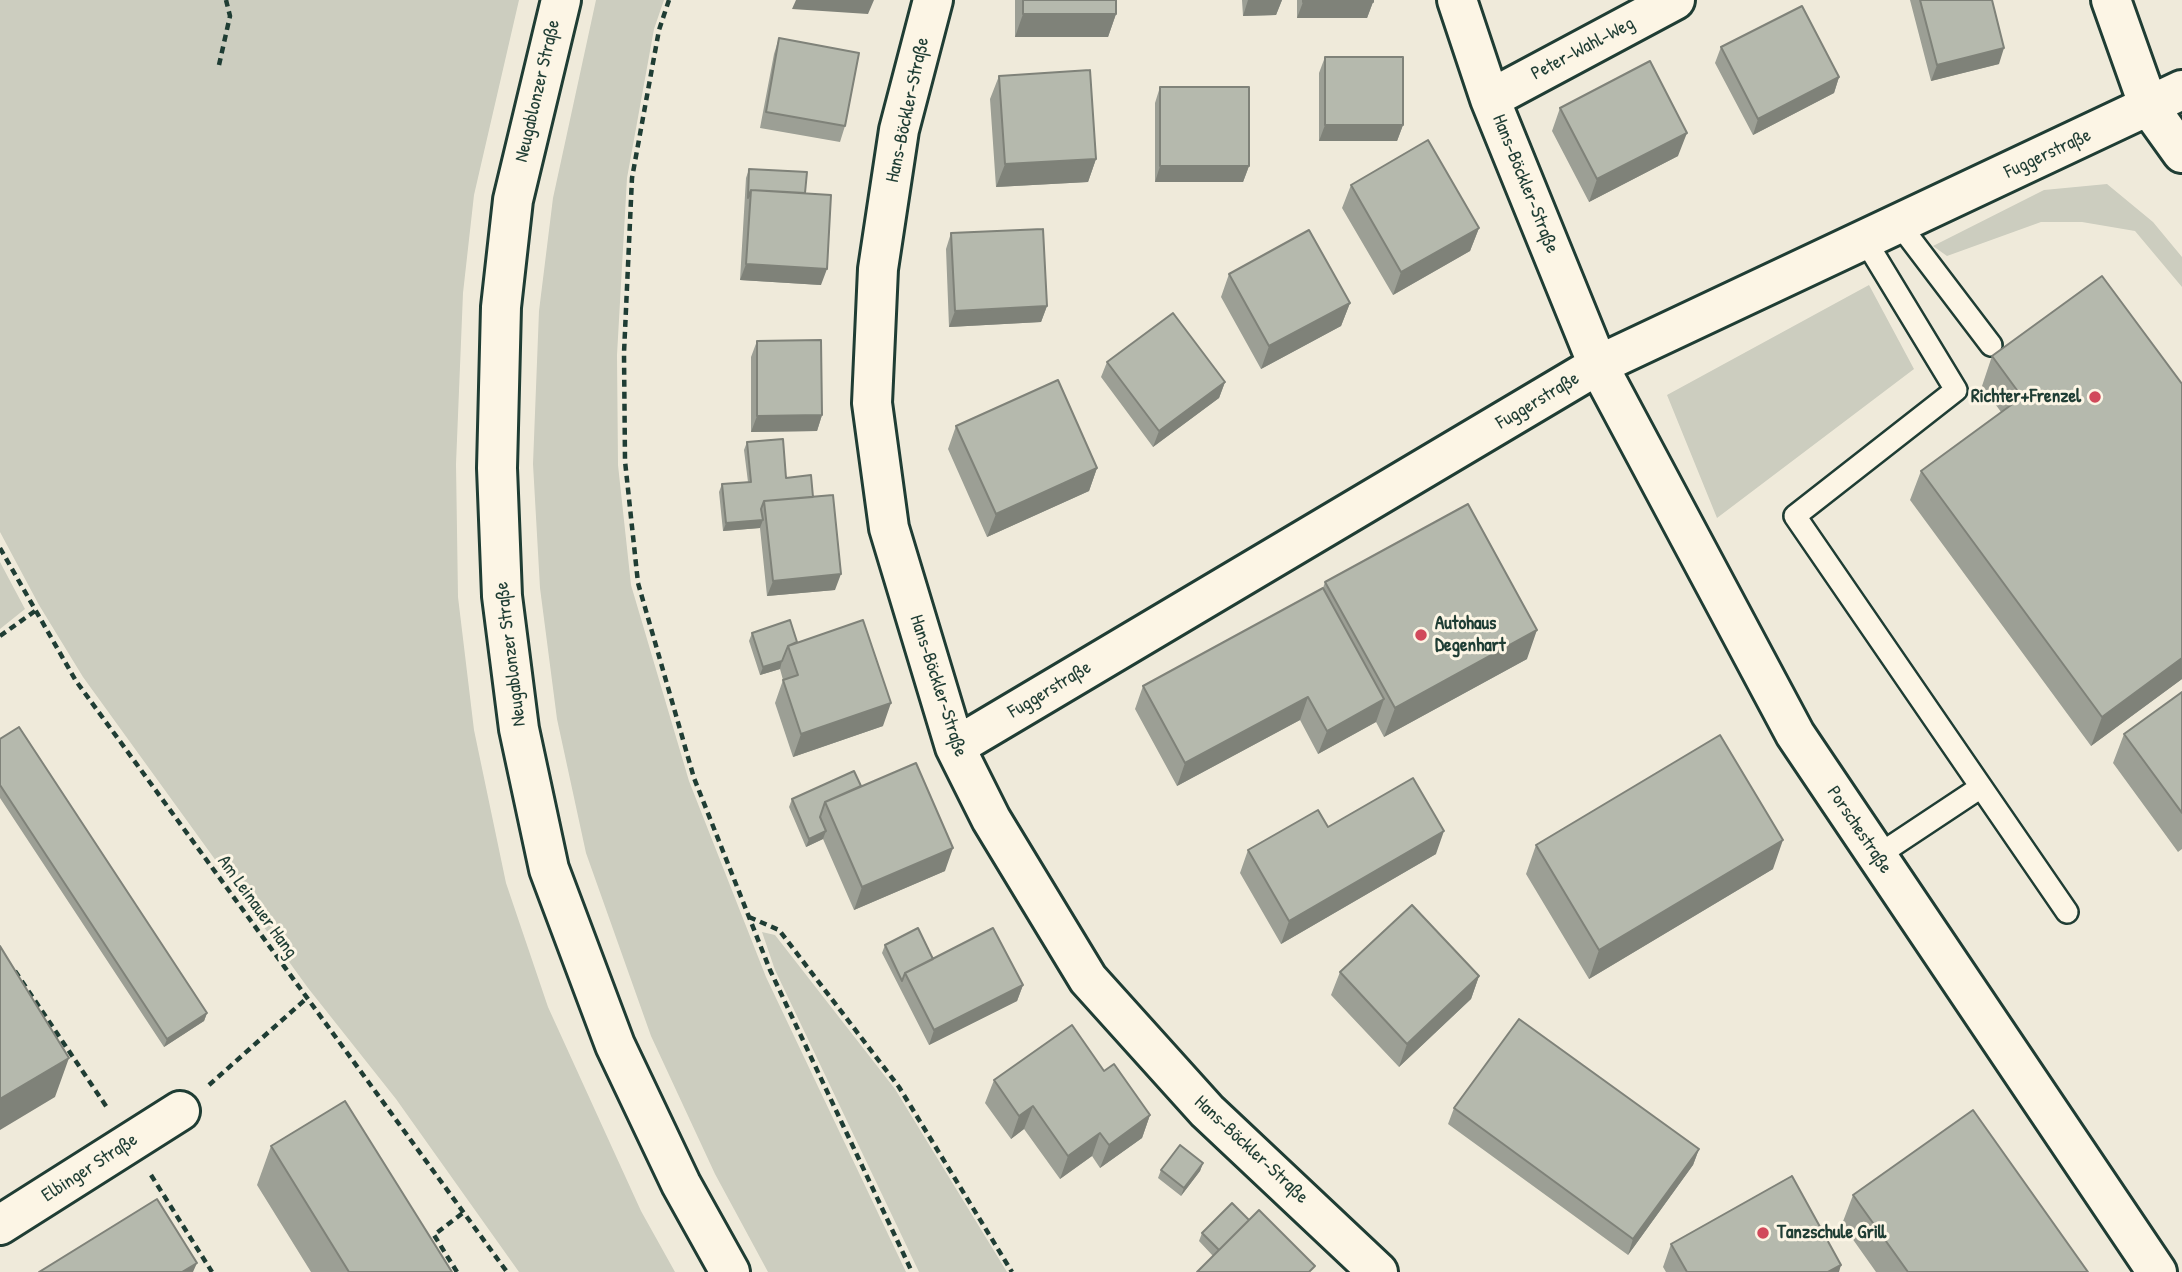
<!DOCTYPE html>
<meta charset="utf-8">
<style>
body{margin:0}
canvas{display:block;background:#efeada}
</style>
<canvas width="2182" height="1272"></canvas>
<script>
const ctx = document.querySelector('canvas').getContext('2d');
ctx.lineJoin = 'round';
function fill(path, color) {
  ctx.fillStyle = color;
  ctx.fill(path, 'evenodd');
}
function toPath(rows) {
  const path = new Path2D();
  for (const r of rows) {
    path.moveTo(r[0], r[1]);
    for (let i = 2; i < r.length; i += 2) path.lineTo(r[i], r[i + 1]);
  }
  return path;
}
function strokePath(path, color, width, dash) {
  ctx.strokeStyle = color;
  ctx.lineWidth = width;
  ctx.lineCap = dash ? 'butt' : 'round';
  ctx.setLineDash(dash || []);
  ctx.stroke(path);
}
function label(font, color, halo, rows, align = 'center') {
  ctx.font = font + ' "Patrick Hand",sans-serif';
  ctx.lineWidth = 6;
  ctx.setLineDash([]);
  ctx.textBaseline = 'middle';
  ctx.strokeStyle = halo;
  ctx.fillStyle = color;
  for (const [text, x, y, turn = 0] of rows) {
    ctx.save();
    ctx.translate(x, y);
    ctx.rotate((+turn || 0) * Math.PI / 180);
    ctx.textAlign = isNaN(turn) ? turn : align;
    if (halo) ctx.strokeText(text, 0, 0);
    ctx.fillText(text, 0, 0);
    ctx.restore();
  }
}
fill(toPath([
 [0,0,519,0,474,195,463,293,456,464,458,597,474,730,506,883,548,1007,641,1211,675,1272,519,1272,396,1099,308,988,83,677,39,605,0,532],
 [596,0,664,0,654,29,627,178,617,355,618,465,631,585,689,781,766,977,906,1272,768,1272,715,1174,651,1036,586,853,557,719,540,588,533,464,539,311,553,198],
 [2107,184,2153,222,2182,257,2182,287,2135,231,2082,222,2041,222,1947,256,1933,246,2044,190],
 [1869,285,1914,369,1717,518,1667,395],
 [0,562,25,609,0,629],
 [762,932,775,935,895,1089,1007,1272,919,1272,775,970]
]), '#cccdbf');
const service = toPath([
 [1899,224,1991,345],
 [1865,240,1956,390,1795,516,2067,912],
 [1877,856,1981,787]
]);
const minor = toPath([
 [933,0,899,130,878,269,872,403,889,528,955,747,991,819,1088,979,1207,1111,1378,1272],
 [1457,0,1490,99,1598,365,1795,734,2157,1272],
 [2111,0,2149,107,2182,153],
 [1490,99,1675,0],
 [955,747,1598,365,2182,90],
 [0,1225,180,1111]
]);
const tertiary = toPath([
 [561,0,513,200,501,307,497,468,502,596,519,729,549,869,615,1045,681,1184,730,1272]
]);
strokePath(service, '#1f3d34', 26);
strokePath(minor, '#1f3d34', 44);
strokePath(tertiary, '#1f3d34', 44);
strokePath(toPath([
 [669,0,659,30,632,178,624,353,625,461,638,583,694,778,770,970,912,1272],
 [219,65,230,16,226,0],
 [0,548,76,681,507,1272],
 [0,636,35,611],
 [749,917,779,930,899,1087,1012,1272],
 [15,971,108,1109],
 [209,1085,307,998],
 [151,1175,212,1272],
 [457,1272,434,1235,464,1212]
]), '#1f3d34', 4.5, [7, 5]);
strokePath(service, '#fcf5e5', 21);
strokePath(minor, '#fcf5e5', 38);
strokePath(tertiary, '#fcf5e5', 38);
fill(toPath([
 [1015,0,1116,0,1116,14,1108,37,1015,37],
 [1242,0,1282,0,1276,15,1243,16],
 [1297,0,1373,0,1373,2,1367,18,1297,18],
 [1910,0,1992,0,1999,64,1931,81],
 [779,38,845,126,840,142,760,128,774,54],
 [1721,47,1839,77,1834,93,1753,135,1715,63],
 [1325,57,1403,125,1397,141,1319,141,1319,73],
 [999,76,1096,159,1088,182,996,187,990,99],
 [1160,87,1249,166,1243,182,1155,182,1155,103],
 [1560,108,1678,156,1589,202,1552,131],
 [749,169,805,193,821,285,740,280,746,178],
 [1351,185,1479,228,1470,251,1393,295,1342,208],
 [951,233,1047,306,1041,322,949,327,946,249],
 [1229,274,1350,303,1341,326,1261,369,1221,297],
 [757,341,822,415,817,431,751,432,751,357],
 [1992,356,2182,384,2182,679,2091,746,1910,500,1921,471,2001,412,1982,386],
 [1107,362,1225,382,1219,398,1153,447,1101,377],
 [956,426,1097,468,1089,491,987,537,948,449],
 [747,442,786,478,813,497,835,590,767,596,760,528,723,531,719,492,722,484,748,482,744,450],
 [1325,582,1527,659,1384,737,1376,722,1318,754,1300,720,1177,786,1135,709,1143,686,1323,588],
 [752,633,797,642,883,726,793,757,775,703,783,680,780,669,760,675,749,641],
 [2182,692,2182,849,2178,852,2113,763,2124,734],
 [0,739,207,1013,204,1021,164,1047,0,798],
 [861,786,945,871,854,910,823,839,806,847,789,807,792,799],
 [1328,827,1436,854,1281,944,1240,873,1248,850],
 [1536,845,1773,869,1589,979,1526,874],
 [885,945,933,959,1023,985,1017,1001,929,1045,882,953],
 [1340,972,1479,976,1471,999,1399,1067,1331,995],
 [1104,1071,1150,1115,1142,1138,1100,1168,1092,1156,1060,1179,1024,1129,1011,1139,985,1103,994,1080],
 [1454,1108,1699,1149,1693,1165,1628,1255,1448,1124],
 [271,1146,452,1272,311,1272,257,1185],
 [1203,1163,1200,1171,1181,1196,1158,1178,1161,1170],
 [1853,1195,2088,1272,1876,1272,1842,1224],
 [1249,1220,1213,1256,1199,1241,1202,1233],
 [1671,1244,1839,1272,1666,1272,1663,1267]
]), '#9c9f95');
fill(toPath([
 [796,0,874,0,868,14,792,9],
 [1248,0,1282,0,1276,15,1243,16],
 [1303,2,1373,2,1367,18,1297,18],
 [1023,14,1116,14,1108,37,1015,37],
 [2004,48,1999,64,1931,81,1937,65],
 [1839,77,1834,93,1753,135,1758,119],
 [1325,125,1403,125,1397,141,1319,141],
 [1687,133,1678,156,1589,202,1597,179],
 [1096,159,1088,182,996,187,1005,164],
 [1160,166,1249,166,1243,182,1155,182],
 [1479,228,1470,251,1393,295,1401,272],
 [746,264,827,269,821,285,740,280],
 [1350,303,1341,326,1261,369,1269,346],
 [1047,306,1041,322,949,327,955,311],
 [1225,382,1219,398,1153,447,1159,431],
 [822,415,817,431,751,432,757,416],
 [1097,468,1089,491,987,537,996,514],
 [763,520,760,528,723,531,726,523],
 [841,574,835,590,767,596,773,581],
 [1537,630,1527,659,1384,737,1395,708],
 [2182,658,2182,679,2091,746,2102,717],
 [782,661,780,669,760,675,763,667],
 [1308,697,1300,720,1177,786,1185,763],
 [1384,699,1376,722,1318,754,1327,731],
 [891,703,883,726,793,757,801,734],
 [826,831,823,839,806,847,809,839],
 [1444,831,1436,854,1281,944,1289,921],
 [1783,840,1773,869,1589,979,1599,950],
 [953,848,945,871,854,910,862,887],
 [1479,976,1471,999,1399,1067,1407,1044],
 [1023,985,1017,1001,929,1045,934,1030],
 [207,1013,204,1021,164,1047,167,1039],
 [69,1058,55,1097,0,1130,0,1099],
 [1033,1106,1024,1129,1011,1139,1019,1116],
 [1150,1115,1142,1138,1100,1168,1109,1145],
 [1100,1133,1092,1156,1060,1179,1068,1156],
 [1699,1149,1693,1165,1628,1255,1633,1239],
 [1203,1163,1200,1171,1181,1196,1184,1188],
 [197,1263,193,1272,182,1272],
 [1841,1265,1839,1272,1828,1272]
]), '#7f8279');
const building = toPath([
 [1023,0,1116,0,1116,14,1023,14,1023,0],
 [1303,0,1373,0,1373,2,1303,2,1303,0],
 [1920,0,1992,0,2004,48,1937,65,1920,0],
 [1802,6,1839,77,1758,119,1721,47,1802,6],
 [779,38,859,53,845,126,766,112,779,38],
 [1325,57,1403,57,1403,125,1325,125,1325,57],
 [1650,61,1687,133,1597,179,1560,108,1650,61],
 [1090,70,1096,159,1005,164,999,76,1090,70],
 [1160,87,1249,87,1249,166,1160,166,1160,87],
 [1428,140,1479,228,1401,272,1351,185,1428,140],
 [749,169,807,172,805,193,751,190,748,198,749,169],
 [751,190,831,195,827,269,746,264,751,190],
 [1043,229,1047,306,955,311,951,233,1043,229],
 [1309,230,1350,303,1269,346,1229,274,1309,230],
 [2102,276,2182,384,2182,658,2102,717,1921,471,2022,397,1992,356,2102,276],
 [1173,313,1225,382,1159,431,1107,362,1173,313],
 [821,340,822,415,757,416,757,341,821,340],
 [1058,380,1097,468,996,514,956,426,1058,380],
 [783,439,786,478,811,475,813,497,764,501,761,509,763,520,726,523,722,484,751,482,747,442,783,439],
 [833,495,841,574,773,581,764,501,833,495],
 [1468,504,1537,630,1395,708,1325,582,1468,504],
 [1323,588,1384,699,1327,731,1308,697,1185,763,1143,686,1323,588],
 [790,620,797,642,788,646,782,661,763,667,752,633,790,620],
 [863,620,891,703,801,734,783,680,798,675,788,646,863,620],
 [2182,692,2182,813,2124,734,2182,692],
 [19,727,207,1013,167,1039,0,785,0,739,19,727],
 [1720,735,1783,840,1599,950,1536,845,1720,735],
 [916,763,953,848,862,887,825,802,916,763],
 [854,771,861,786,825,802,820,817,826,831,809,839,792,799,854,771],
 [1413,778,1444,831,1289,921,1248,850,1318,810,1328,827,1413,778],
 [1412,905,1479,976,1407,1044,1340,972,1412,905],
 [918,928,933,959,905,973,902,981,885,945,918,928],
 [993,928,1023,985,934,1030,905,973,993,928],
 [0,946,69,1058,0,1099,0,946],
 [1519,1019,1699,1149,1633,1239,1454,1108,1519,1019],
 [1072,1025,1104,1071,1114,1064,1150,1115,1109,1145,1100,1133,1068,1156,1033,1106,1019,1116,994,1080,1072,1025],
 [345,1101,452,1272,349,1272,271,1146,345,1101],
 [1973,1110,2088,1272,1908,1272,1853,1195,1973,1110],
 [1180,1145,1203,1163,1184,1188,1161,1170,1180,1145],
 [1792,1176,1841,1265,1828,1272,1687,1272,1671,1244,1792,1176],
 [157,1199,197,1263,182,1272,39,1272,157,1199],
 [1232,1203,1249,1220,1219,1250,1202,1233,1232,1203],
 [1259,1210,1315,1266,1309,1272,1197,1272,1259,1210]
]);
fill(building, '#b5b9ad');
strokePath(building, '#7f8279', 2);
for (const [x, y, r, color] of [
 [2095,397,7,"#d1495b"],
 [1421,635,7,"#d1495b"],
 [1763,1233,7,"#d1495b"]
]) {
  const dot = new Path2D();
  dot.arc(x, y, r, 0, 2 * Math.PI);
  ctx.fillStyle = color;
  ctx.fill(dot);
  strokePath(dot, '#fcf5e5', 2.5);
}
label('19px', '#1f3d34', '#fcf5e5', [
 ["Peter-Wahl-Weg",1583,49,-28],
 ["Neugablonzer Straße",538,91,-77],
 ["Hans-Böckler-Straße",908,110,-78],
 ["Fuggerstraße",2048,154,-25],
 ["Hans-Böckler-Straße",1525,184,68],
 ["Fuggerstraße",1538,401,-31],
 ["Neugablonzer Straße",511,654,-97],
 ["Hans-Böckler-Straße",938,686,72],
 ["Fuggerstraße",1050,690,-31],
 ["Porschestraße",1859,830,56],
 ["Am Leinauer Hang",257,907,54],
 ["Hans-Böckler-Straße",1251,1150,43],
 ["Elbinger Straße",90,1168,-33]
]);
label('bold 19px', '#1f3d34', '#fcf5e5', [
 ["Richter+Frenzel",2081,397,"right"],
 ["Autohaus",1435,624],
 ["Degenhart",1435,646],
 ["Tanzschule Grill",1777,1233]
], 'left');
</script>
